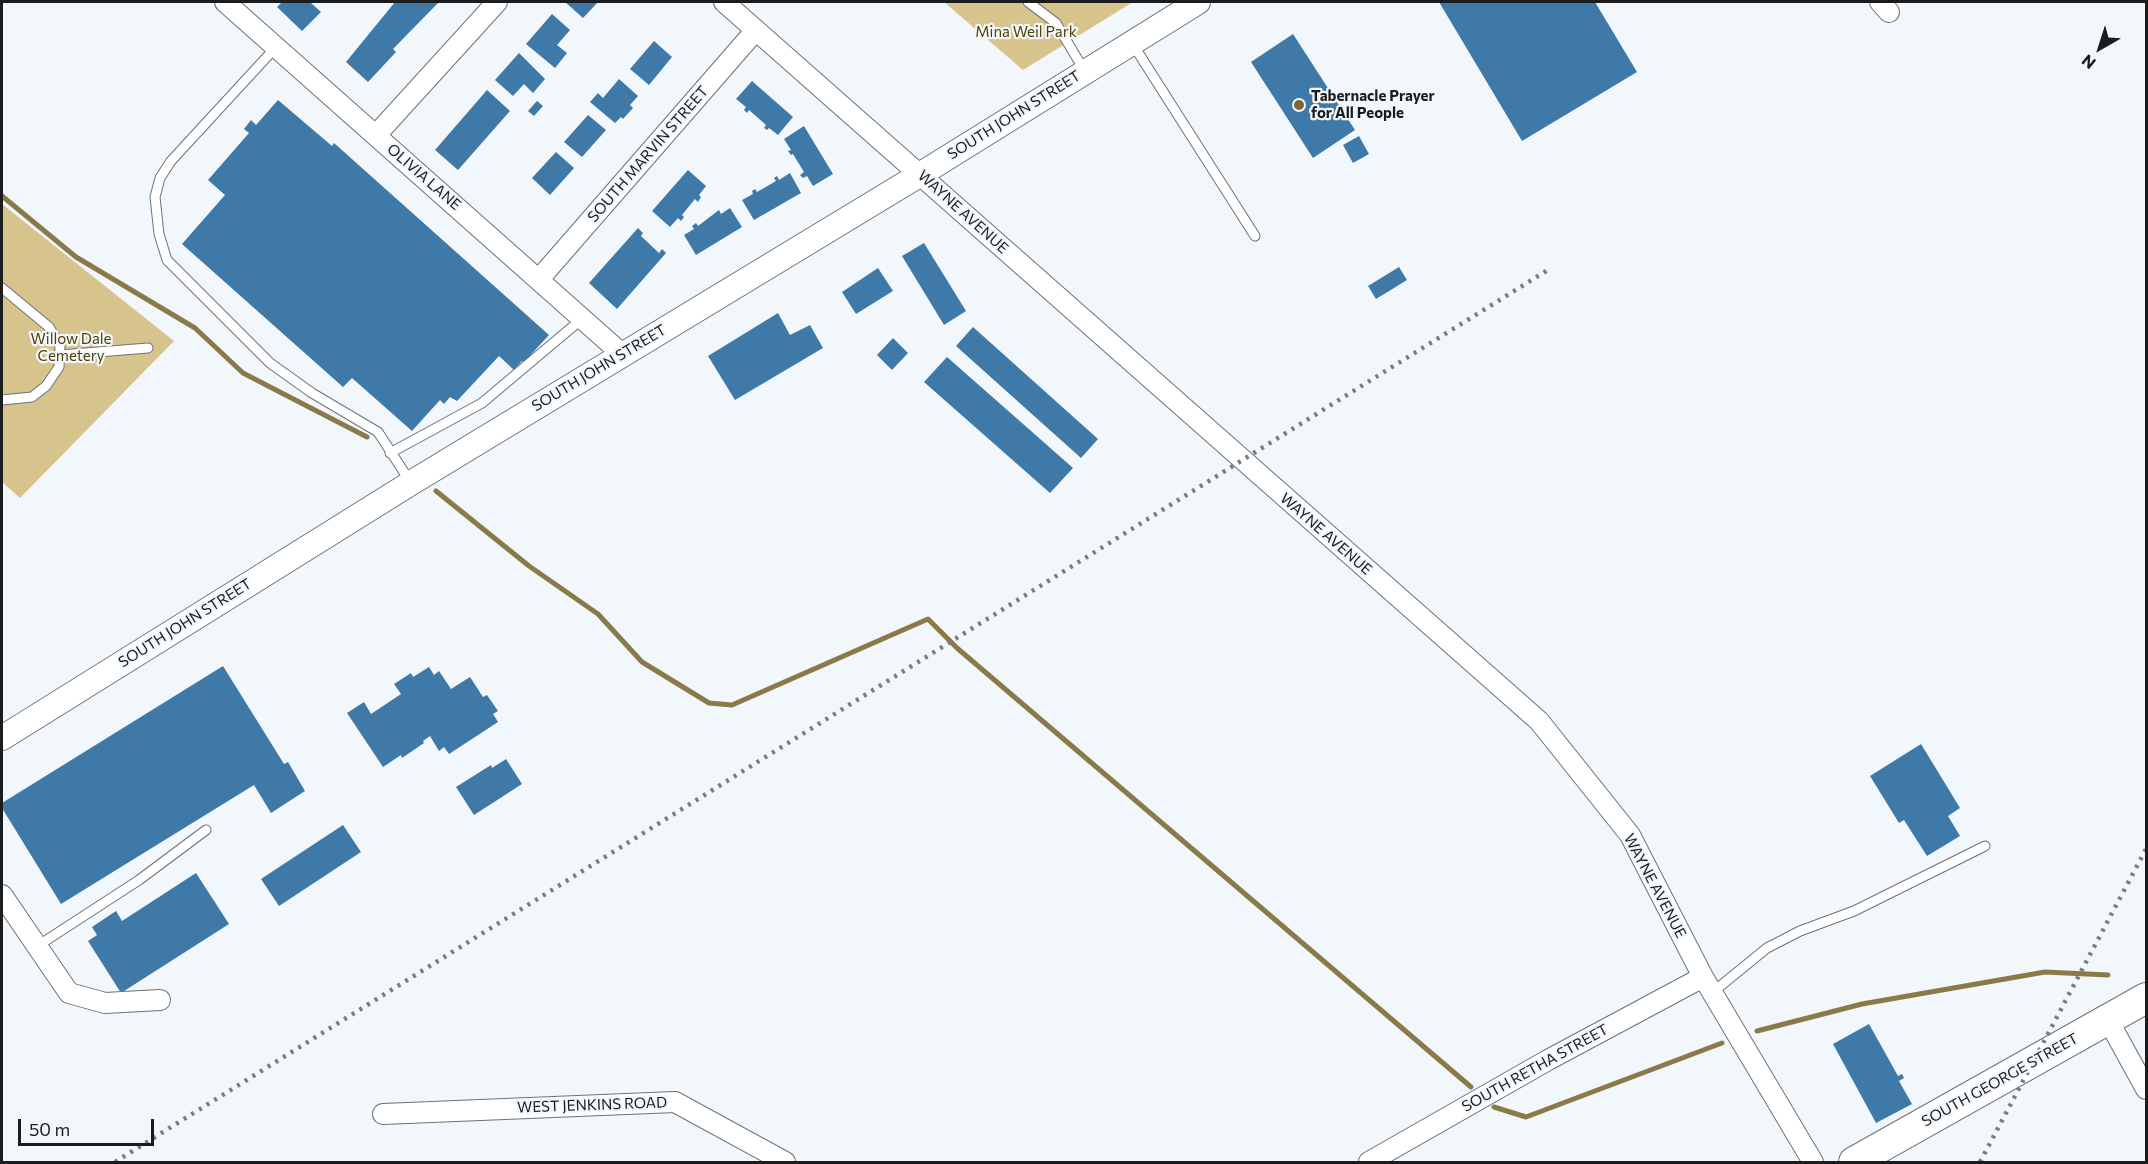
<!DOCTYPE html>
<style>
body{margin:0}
#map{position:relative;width:2148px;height:1164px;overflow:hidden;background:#f2f7fc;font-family:Commissioner,sans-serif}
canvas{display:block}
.frame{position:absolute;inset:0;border:3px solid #1a1c1e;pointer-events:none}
.north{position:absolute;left:2070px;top:18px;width:60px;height:60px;-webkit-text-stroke:4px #f2f7fc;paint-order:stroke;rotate:219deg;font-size:16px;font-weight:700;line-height:24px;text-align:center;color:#1a1c1e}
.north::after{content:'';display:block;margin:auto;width:21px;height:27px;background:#1a1c1e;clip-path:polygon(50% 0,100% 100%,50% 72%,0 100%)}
.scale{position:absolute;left:18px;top:1119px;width:136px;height:27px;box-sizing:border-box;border:3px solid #1a1c1e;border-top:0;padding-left:8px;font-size:18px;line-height:21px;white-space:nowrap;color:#1a1c1e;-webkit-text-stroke:4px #f2f7fc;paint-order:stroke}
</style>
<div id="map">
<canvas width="2148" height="1164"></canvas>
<div class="frame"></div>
<div class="north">N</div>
<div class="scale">50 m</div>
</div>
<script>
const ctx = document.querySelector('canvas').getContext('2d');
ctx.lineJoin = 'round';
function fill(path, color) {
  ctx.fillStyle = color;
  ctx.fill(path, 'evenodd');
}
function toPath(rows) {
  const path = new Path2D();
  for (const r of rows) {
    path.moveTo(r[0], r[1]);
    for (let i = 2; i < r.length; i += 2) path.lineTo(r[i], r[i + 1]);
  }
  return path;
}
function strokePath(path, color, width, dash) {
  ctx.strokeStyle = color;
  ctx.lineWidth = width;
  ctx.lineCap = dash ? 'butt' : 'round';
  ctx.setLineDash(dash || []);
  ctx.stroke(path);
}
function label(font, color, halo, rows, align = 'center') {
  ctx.font = font + ' Commissioner,sans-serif';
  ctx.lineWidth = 4.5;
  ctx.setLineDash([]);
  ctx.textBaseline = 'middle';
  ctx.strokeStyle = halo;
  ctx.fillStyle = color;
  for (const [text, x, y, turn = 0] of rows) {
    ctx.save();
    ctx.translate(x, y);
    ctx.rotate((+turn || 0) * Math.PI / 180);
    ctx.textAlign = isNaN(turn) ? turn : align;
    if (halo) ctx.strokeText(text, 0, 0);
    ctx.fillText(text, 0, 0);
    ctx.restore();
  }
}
fill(toPath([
 [944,2,1133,2,1023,70],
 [2,204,174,341,20,498,2,482]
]), '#d7c38c');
strokePath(toPath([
 [2,196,76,257,195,328,243,373,367,437],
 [436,491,529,566,598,614,642,662,709,703,732,705,928,619,957,648,1471,1087],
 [1757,1031,1862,1004,2045,972,2108,975],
 [1494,1107,1526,1117,1722,1043]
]), '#8b7a49', 5);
fill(toPath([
 [282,2,310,2,321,12,302,31,277,7],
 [395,2,439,2,393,49,396,52,368,82,346,62],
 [565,2,598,2,583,18],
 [1439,2,1595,2,1637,72,1522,141],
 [552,14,570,30,557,45,567,53,555,68,526,44],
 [1293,34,1355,130,1313,158,1251,62],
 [654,41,672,57,649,85,630,69],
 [519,53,545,79,533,93,524,84,513,96,495,80],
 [619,79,638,96,630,105,633,108,623,119,621,117,615,123,590,102,598,93,603,98],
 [752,81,793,117,778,135,769,128,767,130,764,128,766,125,749,110,747,113,744,110,746,107,736,99],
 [487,90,510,111,458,170,435,150],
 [278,100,332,146,334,143,549,335,524,362,522,361,514,370,499,356,457,401,450,397,444,404,440,400,412,431,352,378,343,387,182,244,225,195,208,180,249,133,244,129,251,120,256,125],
 [537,101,543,106,534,116,528,111],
 [588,115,606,130,582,157,564,142],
 [804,126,833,174,813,186,807,176,803,178,800,175,804,172,793,154,791,155,788,151,791,150,784,139],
 [1359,136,1369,154,1353,163,1343,145],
 [556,152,574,168,550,195,532,178],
 [688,170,706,186,699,195,701,197,698,202,695,199,682,215,684,217,681,221,678,218,670,227,652,211],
 [790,173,801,193,754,220,742,200,753,194,752,191,755,189,757,192,776,181,774,178,777,176,779,180],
 [730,208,742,227,696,255,684,235,694,229,692,226,696,223,698,226,719,210,721,214],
 [638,228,643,233,641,236,659,253,662,249,666,253,617,309,589,283],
 [924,243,966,311,944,325,902,256],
 [1399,267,1407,280,1376,299,1368,286],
 [878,268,893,291,856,314,842,292],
 [778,313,790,335,810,325,823,348,735,400,708,356],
 [973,327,1098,439,1081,458,956,346],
 [893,338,908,353,892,370,877,355],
 [947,357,1073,468,1050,493,924,382],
 [223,666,284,764,288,762,305,791,271,813,254,785,61,904,2,808,2,803],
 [429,667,434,675,439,671,451,689,470,677,483,697,487,695,498,711,493,714,498,722,449,754,444,747,439,751,430,736,423,741,424,743,402,758,401,755,383,767,347,713,364,702,371,714,401,694,394,684,411,673,413,677],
 [1921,744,1960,808,1948,816,1960,836,1927,856,1904,820,1899,823,1870,776],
 [506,759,522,784,474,815,456,787,491,765,492,768],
 [343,825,361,852,279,906,261,879],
 [196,873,229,924,121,993,88,941,97,935,92,927,116,911,122,921],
 [1869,1024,1898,1076,1902,1074,1904,1078,1899,1081,1912,1104,1876,1123,1833,1044]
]), '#3f79a8');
const service = toPath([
 [1028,2,1056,23,1084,70],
 [1132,43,1255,236],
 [276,47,171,161,160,178,155,197,159,234,167,260,270,363,312,393,378,432,411,483],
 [2,288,49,327,60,346,59,367,46,386,32,397,2,400],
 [60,355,148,348],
 [390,453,482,403,583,318],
 [36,947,139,880,206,830],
 [1713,992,1767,948,1800,931,1854,911,1985,846]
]);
const minor = toPath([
 [225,2,622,354],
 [724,2,1539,721,1630,835,1703,977,1813,1162],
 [1880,2,1889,12],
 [376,135,497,2],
 [540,278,756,30],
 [2,895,69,993,105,1003,160,1000],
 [2108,1020,2146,1089],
 [383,1114,675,1102,785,1162],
 [1369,1162,1548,1060,1703,977]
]);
const tertiary = toPath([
 [2,738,411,483,921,174,1198,2]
]);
const primary = toPath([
 [1854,1162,2146,998]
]);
strokePath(service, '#6d7276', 11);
strokePath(minor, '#6d7276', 22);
strokePath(tertiary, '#6d7276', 26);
strokePath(primary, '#6d7276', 32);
strokePath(service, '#fff', 9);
strokePath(minor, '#fff', 20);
strokePath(tertiary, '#fff', 24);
strokePath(primary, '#fff', 30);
strokePath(toPath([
 [115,1162,1551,268],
 [1980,1162,2146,849]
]), '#7a7d80', 4.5, [3, 6]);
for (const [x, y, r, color] of [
 [1299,105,6,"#796836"]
]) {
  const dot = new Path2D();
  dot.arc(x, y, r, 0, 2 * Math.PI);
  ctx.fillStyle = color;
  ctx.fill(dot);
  strokePath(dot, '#f2f7fc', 2);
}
label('15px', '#503f02', '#f2f7fc', [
 ["Mina Weil Park",1026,32],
 ["Willow Dale",71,339],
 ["Cemetery",71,356]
]);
label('bold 15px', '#1a1c1e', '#f2f7fc', [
 ["Tabernacle Prayer",1311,96],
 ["for All People",1311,113]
], 'left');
label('15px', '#1a1c1e', '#f2f7fc', [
 ["SOUTH JOHN STREET",1014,115,-32],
 ["SOUTH MARVIN STREET",648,154,-49],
 ["OLIVIA LANE",424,177,41],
 ["WAYNE AVENUE",963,212,42],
 ["SOUTH JOHN STREET",599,368,-31],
 ["WAYNE AVENUE",1326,534,41],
 ["SOUTH JOHN STREET",185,623,-32],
 ["WAYNE AVENUE",1655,886,62],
 ["SOUTH RETHA STREET",1535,1068,-29],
 ["SOUTH GEORGE STREET",2000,1080,-29],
 ["WEST JENKINS ROAD",592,1105,-2]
]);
</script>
